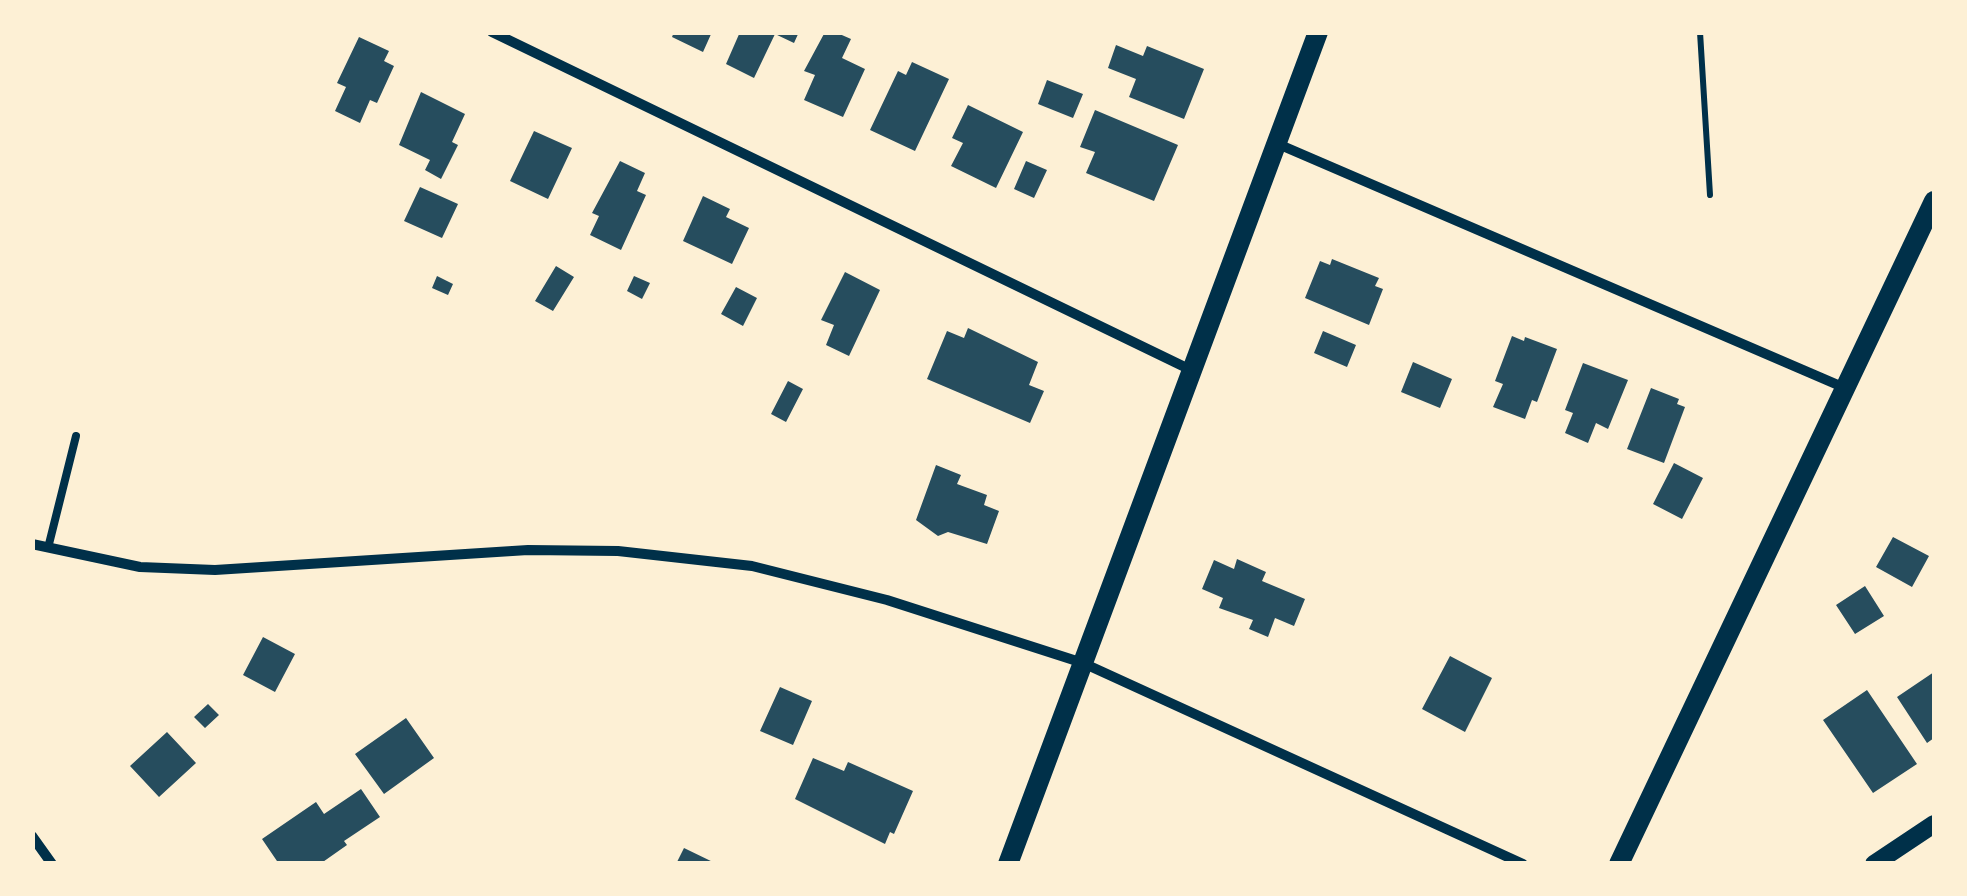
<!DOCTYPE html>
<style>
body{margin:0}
#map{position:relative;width:1967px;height:896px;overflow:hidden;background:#fdf0d5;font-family:"Nunito Sans",sans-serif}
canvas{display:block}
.frame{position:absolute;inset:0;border:35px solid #fdf0d5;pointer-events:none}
</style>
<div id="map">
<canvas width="1967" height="896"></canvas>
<div class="frame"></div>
</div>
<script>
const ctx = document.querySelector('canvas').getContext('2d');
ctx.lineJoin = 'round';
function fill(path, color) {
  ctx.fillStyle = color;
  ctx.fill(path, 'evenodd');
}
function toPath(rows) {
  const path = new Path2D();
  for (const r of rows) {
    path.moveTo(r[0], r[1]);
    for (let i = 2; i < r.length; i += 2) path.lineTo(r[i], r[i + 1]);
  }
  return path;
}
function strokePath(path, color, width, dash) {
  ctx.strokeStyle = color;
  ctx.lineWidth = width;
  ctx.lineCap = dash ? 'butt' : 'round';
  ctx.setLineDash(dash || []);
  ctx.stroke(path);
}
fill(toPath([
 [674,32,712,32,703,52,672,37],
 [740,32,799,32,794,43,775,34,754,78,726,64],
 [825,32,835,32,851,39,842,58,865,69,843,117,804,100,815,75,804,71],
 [359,37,389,51,384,61,394,66,377,103,370,100,360,123,335,111,346,87,337,83],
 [1116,45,1143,56,1147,46,1204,69,1184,119,1129,97,1136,79,1108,68],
 [912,62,949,79,915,151,870,130,898,71,906,75],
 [1047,80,1083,94,1073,118,1038,104],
 [421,92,465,114,452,142,458,145,441,179,425,170,430,160,399,145],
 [968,105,1023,132,996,188,951,166,963,143,952,138],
 [1095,110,1178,145,1154,201,1086,173,1095,152,1080,147],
 [534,131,572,148,548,199,510,181],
 [620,161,645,173,637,191,646,195,621,250,590,235,599,216,592,213],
 [1026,161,1047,170,1034,198,1014,189],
 [420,187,458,204,442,238,404,221],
 [703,196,730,209,726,217,749,228,732,264,683,241],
 [1332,259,1379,278,1375,286,1383,289,1369,325,1305,298,1320,261,1330,265],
 [556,266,574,277,553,311,535,301],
 [845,272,880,290,849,356,826,345,834,325,821,320],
 [437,276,453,284,448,295,432,288],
 [634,276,650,283,642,299,627,291],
 [736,287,757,298,743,326,721,314],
 [968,328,1038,362,1029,385,1044,391,1030,423,927,379,947,331,964,338],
 [1323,331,1356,345,1347,367,1314,353],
 [1512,336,1524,341,1525,337,1557,349,1537,402,1532,400,1525,419,1493,407,1503,384,1495,381],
 [1413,362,1452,379,1440,408,1401,392],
 [1583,363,1628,380,1608,429,1596,423,1588,443,1565,433,1573,413,1565,410],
 [788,381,803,389,786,422,771,414],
 [1651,388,1679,399,1677,404,1685,407,1664,463,1627,449],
 [1674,463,1703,478,1682,519,1653,504],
 [936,465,961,475,957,484,987,495,984,505,999,511,987,544,948,532,938,536,916,520],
 [1893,537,1929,556,1912,587,1876,567],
 [1237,559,1266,572,1262,581,1305,599,1294,626,1275,618,1268,637,1249,629,1253,620,1219,608,1223,598,1202,589,1214,560,1234,569],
 [1865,586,1884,616,1855,634,1836,605],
 [263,637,295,654,275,692,243,675],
 [1450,656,1492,678,1465,732,1422,709],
 [1934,672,1934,738,1927,743,1897,697],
 [780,687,812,701,793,745,760,731],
 [1867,690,1917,764,1873,793,1823,720],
 [208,704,219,715,205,728,194,717],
 [406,718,434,758,384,794,355,754],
 [167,732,196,763,159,797,130,766],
 [813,758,844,771,848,762,913,791,894,834,890,832,885,844,795,799],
 [361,789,380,817,344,841,347,845,320,864,279,864,262,839,316,802,324,814],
 [684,848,717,864,676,864]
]), '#264d5e');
strokePath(toPath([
 [1700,32,1710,195]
]), '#003049', 6);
strokePath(toPath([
 [48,548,76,436]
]), '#003049', 8);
strokePath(toPath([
 [492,32,1191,370],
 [1278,144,1845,388],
 [32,544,140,567,215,570,528,550,618,551,752,566,887,600,1083,663,1523,864],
 [32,836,52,864]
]), '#003049', 10);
strokePath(toPath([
 [1874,864,1934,824]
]), '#003049', 18);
strokePath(toPath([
 [1008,864,1318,32],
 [1619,864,1934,201]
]), '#003049', 20);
</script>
